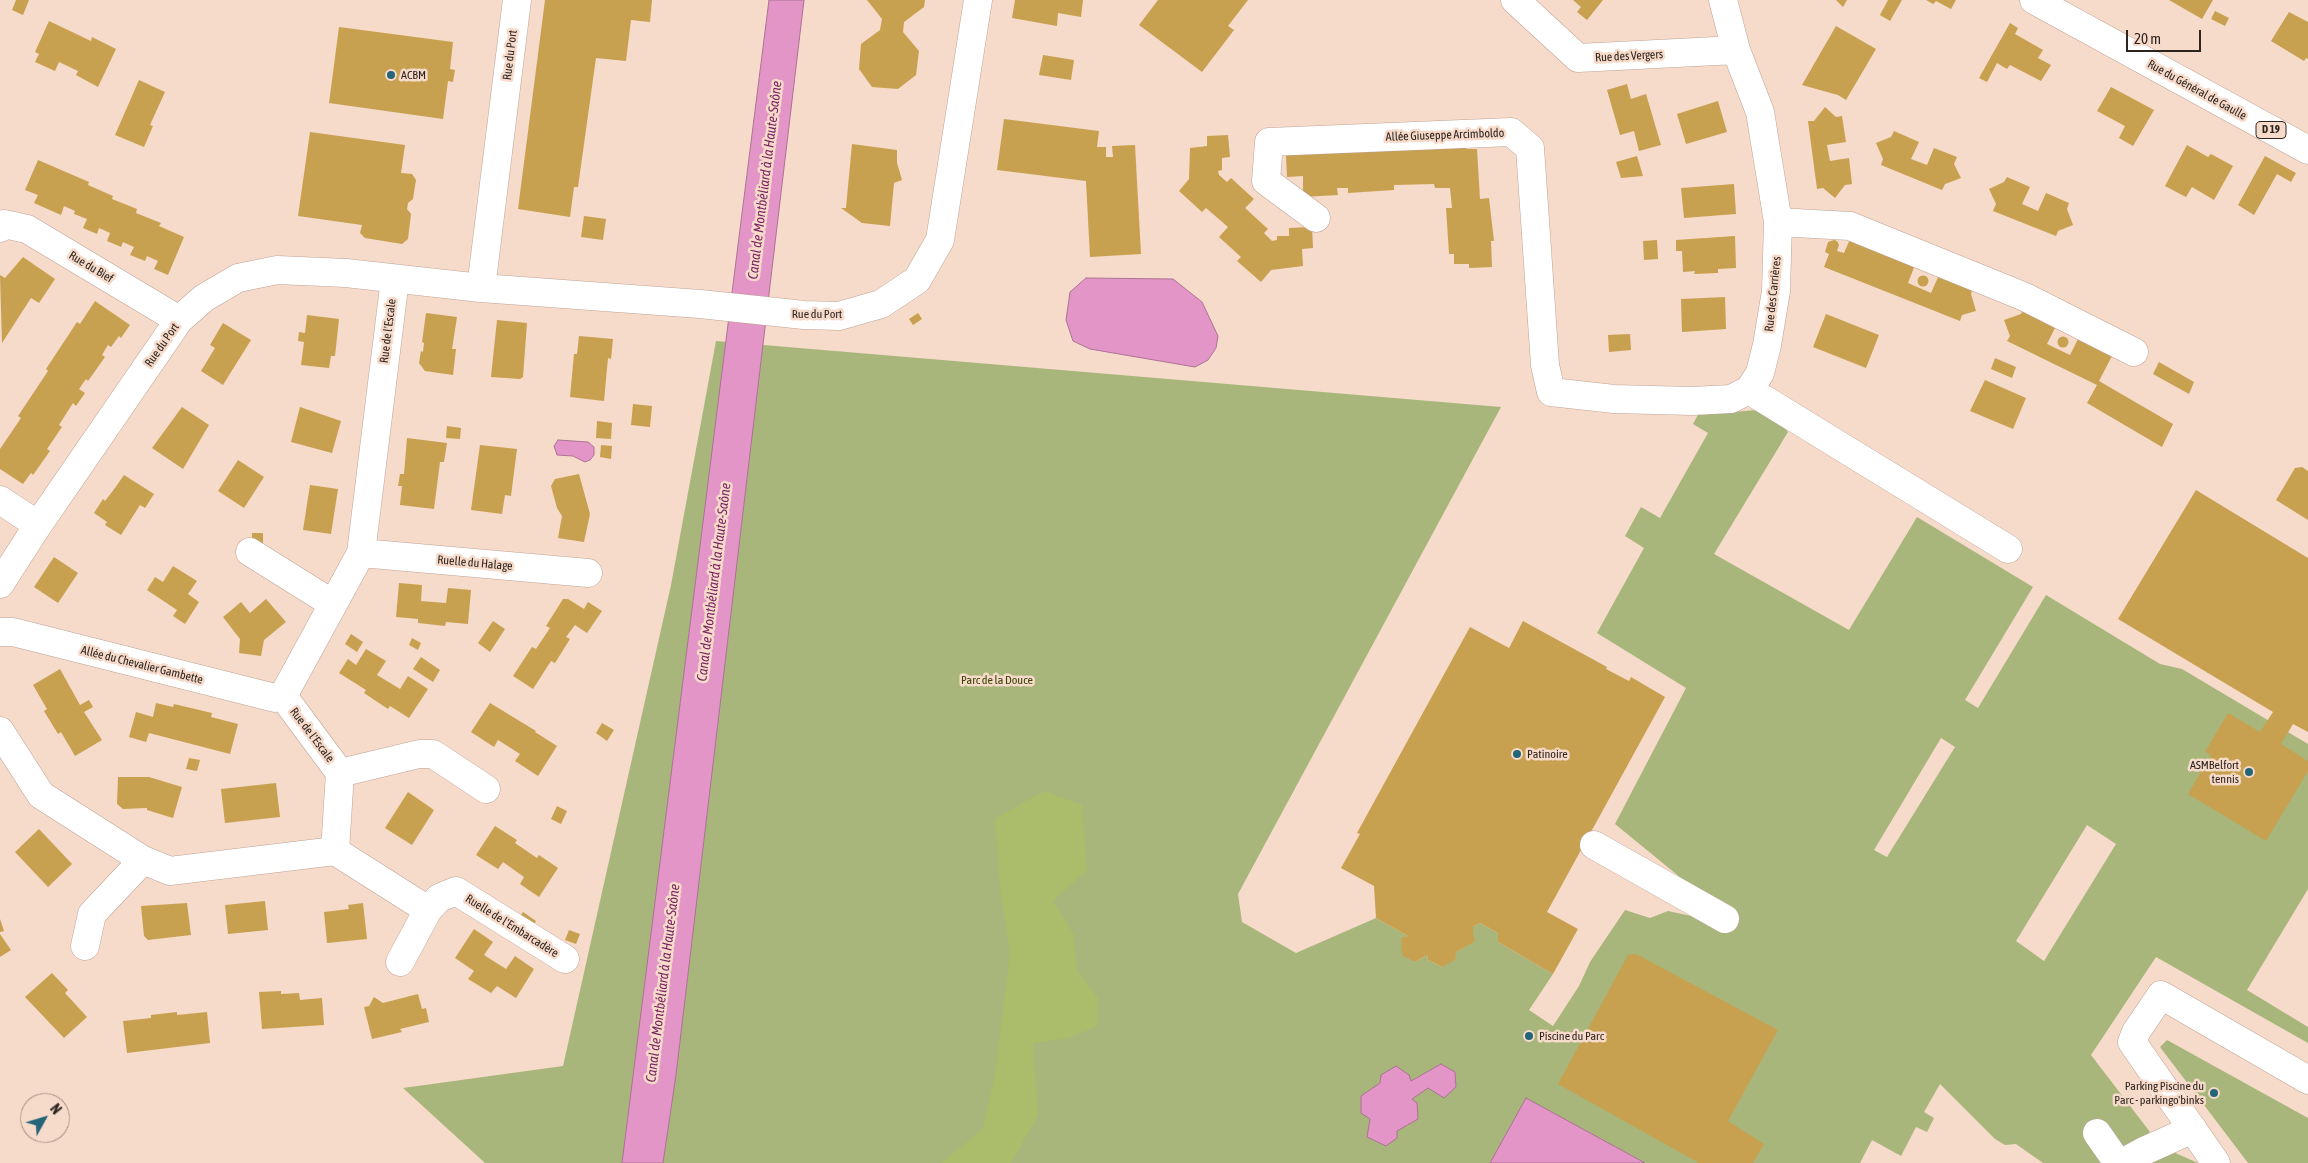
<!DOCTYPE html>
<meta charset="utf-8">
<style>
body{margin:0}
#map{position:relative;width:2308px;height:1163px;overflow:hidden;background:#f6daca;font-family:"Asap Condensed",sans-serif}
canvas{display:block}
.north{position:absolute;left:20px;top:1093px;width:50px;height:50px;box-sizing:border-box;background:#f6daca;border:1px solid #a69185;border-radius:50%;rotate:51deg;font-size:14px;font-weight:700;line-height:20px;text-align:center;color:#2e241e}
.north::after{content:'';display:block;margin:auto;width:18px;height:22px;background:#246579;clip-path:polygon(50% 0,100% 100%,50% 72%,0 100%)}
.scale{position:absolute;left:2126px;top:30px;width:75px;height:22px;box-sizing:border-box;border:2px solid #2e241e;border-top:0;padding-left:6px;font-size:15px;line-height:18px;white-space:nowrap;color:#2e241e;-webkit-text-stroke:4px #f6daca;paint-order:stroke}
</style>
<div id="map">
<canvas width="2308" height="1163"></canvas>
<div class="north">N</div>
<div class="scale">20 m</div>
</div>
<script>
const ctx = document.querySelector('canvas').getContext('2d');
ctx.lineJoin = 'round';
function fill(path, color) {
  ctx.fillStyle = color;
  ctx.fill(path, 'evenodd');
}
function toPath(rows) {
  const path = new Path2D();
  for (const r of rows) {
    if (r.length === 3) {
      path.moveTo(r[0] + r[2], r[1]);
      path.arc(r[0], r[1], r[2], 0, 2 * Math.PI);
      continue;
    }
    path.moveTo(r[0], r[1]);
    for (let i = 2; i < r.length; i += 2) path.lineTo(r[i], r[i + 1]);
  }
  return path;
}
function strokePath(path, color, width, dash) {
  ctx.strokeStyle = color;
  ctx.lineWidth = width;
  ctx.lineCap = dash ? 'butt' : 'round';
  ctx.setLineDash(dash || []);
  ctx.stroke(path);
}
function label(font, color, halo, rows, align = 'center') {
  ctx.font = font + ' "Asap Condensed",sans-serif';
  ctx.lineWidth = 5;
  ctx.setLineDash([]);
  ctx.textBaseline = 'middle';
  ctx.strokeStyle = halo;
  ctx.fillStyle = color;
  for (const [text, x, y, turn = 0] of rows) {
    ctx.save();
    ctx.translate(x, y);
    ctx.rotate((+turn || 0) * Math.PI / 180);
    ctx.textAlign = isNaN(turn) ? turn : align;
    if (halo) ctx.strokeText(text, 0, 0);
    ctx.fillText(text, 0, 0);
    ctx.restore();
  }
}
fill(toPath([
 [716,341,1501,407,1238,894,1242,922,1296,953,1376,918,1408,936,1401,939,1415,962,1427,955,1428,960,1442,967,1456,952,1473,942,1473,927,1480,923,1498,933,1498,942,1553,974,1529,1010,1553,1026,1579,986,1590,962,1625,910,1650,918,1668,911,1691,916,1721,929,1729,905,1681,878,1615,824,1686,688,1597,633,1644,548,1625,536,1641,507,1660,518,1708,433,1693,424,1698,415,1768,409,1788,432,1714,554,1849,630,1917,517,2033,587,1965,700,1978,708,2046,595,2160,664,2182,669,2308,744,2308,889,2247,990,2308,1027,2308,1043,2156,957,2091,1055,2150,1132,2100,1163,2043,1163,2016,1144,2005,1145,1995,1139,1940,1084,1924,1112,1934,1118,1927,1132,1916,1127,1901,1156,1872,1140,1860,1163,623,1163,625,1142,622,1163,485,1163,403,1088,563,1066,671,585],
 [1941,738,1955,747,1887,857,1874,850],
 [2087,825,2116,844,2044,961,2016,941],
 [2167,1040,2308,1118,2308,1163,2248,1163,2160,1047],
 [2173,1152,2198,1163,2140,1163]
]), '#a8b67b');
fill(toPath([
 [1044,791,1082,805,1087,870,1053,901,1074,935,1077,971,1098,998,1097,1026,1069,1038,1033,1043,1038,1115,1011,1163,942,1163,983,1128,995,1075,1010,952,1000,888,995,819]
]), '#abbd6a');
const water = toPath([
 [769,0,804,0,676,1075,663,1163,622,1163,769,0],
 [1086,278,1173,279,1202,302,1218,336,1216,348,1208,360,1195,367,1090,349,1073,341,1066,320,1070,292,1086,278],
 [558,440,588,442,594,447,594,455,590,460,585,462,573,456,557,455,554,446,558,440],
 [1441,1064,1455,1072,1456,1087,1444,1098,1428,1088,1412,1099,1417,1103,1418,1119,1397,1131,1397,1138,1386,1146,1367,1137,1370,1119,1361,1113,1361,1096,1380,1083,1381,1075,1396,1066,1409,1075,1411,1081,1441,1064],
 [1526,1098,1645,1163,1490,1163,1526,1098]
]);
fill(water, '#e295c6');
strokePath(water, '#ac7394', 1);
fill(toPath([
 [16,0,29,0,23,15,12,10],
 [545,0,652,0,650,22,631,20,626,61,596,58,578,187,574,187,570,217,518,209],
 [867,0,925,0,924,7,904,22,903,32,919,51,916,75,898,89,872,87,859,69,861,44,880,30,882,19],
 [1015,0,1083,0,1081,17,1058,13,1057,26,1012,18],
 [1158,0,1248,0,1228,26,1234,30,1202,72,1139,25],
 [1573,0,1603,0,1587,20,1577,12,1581,7],
 [1836,0,1847,0,1843,7],
 [1888,0,1902,0,1890,21,1880,15],
 [1926,0,1956,0,1951,9,1936,1,1933,4],
 [2169,0,2213,0,2202,19],
 [2215,11,2229,18,2225,26,2211,19],
 [2289,12,2308,22,2308,59,2306,58,2304,61,2271,41],
 [49,21,91,41,92,37,116,49,98,87,76,75,78,71,59,62,55,71,35,62,39,54,35,52],
 [2010,23,2018,28,2015,34,2043,50,2038,58,2051,65,2041,81,2010,65,2007,69,1997,63,1987,82,1979,78],
 [1836,26,1876,49,1846,100,1838,95,1802,85],
 [339,27,453,42,450,69,455,70,453,82,448,81,443,119,329,103],
 [1043,55,1074,60,1071,80,1039,75],
 [139,80,165,92,150,125,153,126,144,147,115,135],
 [1627,84,1631,99,1646,94,1661,145,1639,151,1634,131,1620,135,1607,90],
 [2111,87,2154,110,2133,146,2119,138,2125,126,2097,111],
 [1718,101,1727,132,1686,144,1677,114],
 [1825,107,1836,117,1842,116,1846,142,1827,145,1830,161,1849,158,1852,184,1845,185,1835,198,1823,188,1817,189,1808,121,1814,121],
 [1004,119,1099,131,1097,147,1106,147,1106,157,1113,157,1112,146,1135,145,1141,254,1090,257,1086,181,997,170],
 [1894,131,1919,142,1911,159,1927,165,1934,148,1957,157,1954,164,1961,178,1945,184,1942,190,1881,165,1883,159,1876,143,1891,137],
 [310,132,405,145,401,173,412,174,416,180,413,199,408,203,407,209,411,214,408,239,402,244,365,238,360,233,362,225,298,216],
 [1228,135,1230,157,1222,158,1222,170,1218,171,1219,175,1227,182,1231,178,1254,199,1245,208,1268,229,1264,233,1272,241,1277,240,1277,236,1289,236,1289,228,1312,227,1313,248,1302,249,1303,266,1271,270,1261,282,1237,261,1241,257,1219,237,1228,227,1206,208,1202,212,1179,191,1189,179,1190,148,1207,146,1207,136],
 [852,144,897,150,897,163,902,180,894,183,890,226,862,223,841,208,846,208],
 [1465,144,1466,149,1477,149,1480,199,1489,198,1494,241,1491,241,1492,267,1469,268,1469,264,1454,264,1454,254,1449,254,1446,208,1452,208,1450,188,1435,188,1434,184,1394,185,1394,190,1348,193,1348,188,1337,188,1338,195,1303,197,1303,176,1287,177,1286,155],
 [2187,145,2208,157,2211,154,2233,166,2214,200,2192,187,2186,197,2165,186],
 [1637,156,1643,176,1621,178,1616,162],
 [2265,156,2296,173,2291,182,2277,174,2254,215,2238,205],
 [38,160,89,182,88,185,113,196,112,199,137,209,136,213,161,223,159,226,184,237,168,275,154,269,158,261,147,256,145,261,130,255,134,247,123,242,121,247,107,241,110,233,99,228,97,234,83,228,87,219,74,214,75,211,64,206,61,215,34,203,38,195,25,190],
 [2007,177,2030,187,2022,204,2038,211,2046,193,2069,203,2067,209,2073,225,2058,231,2056,236,1993,211,1996,204,1989,189,2004,182],
 [1734,184,1736,214,1684,218,1681,188],
 [584,216,606,219,603,240,581,237],
 [1735,236,1736,268,1718,269,1718,273,1694,274,1695,271,1683,272,1682,251,1676,251,1676,240],
 [1850,239,1915,265,1908,283,1931,293,1939,275,1973,288,1971,294,1976,311,1962,315,1960,321,1824,267,1829,254,1825,252,1828,242,1834,240,1837,241,1839,245,1837,251,1844,253],
 [1657,240,1658,259,1644,260,1643,241],
 [23,257,55,279,39,303,31,298,2,343,0,275,5,278],
 [1923,281,5.5],
 [1725,297,1726,329,1682,332,1681,299],
 [95,301,130,325,121,338,119,336,111,347,108,345,102,355,105,357,88,381,86,379,79,389,85,393,76,406,73,403,59,425,62,427,47,449,50,451,33,475,31,473,23,484,0,469,0,449,21,418,18,416,48,371,46,369,77,322,80,324],
 [2023,310,2056,326,2047,344,2070,355,2079,337,2113,354,2099,381,2173,424,2162,447,2087,403,2097,385,2007,341,2010,336,2004,320,2021,314],
 [426,313,457,317,452,349,456,349,453,375,425,371,419,363,421,351,423,352,424,343,422,342],
 [918,313,922,319,913,325,909,319],
 [1826,314,1879,335,1866,368,1813,347],
 [307,315,339,319,335,356,331,356,329,368,301,365,304,342,298,341,299,332,305,333],
 [497,320,527,323,523,377,520,379,491,377],
 [223,323,251,340,223,385,201,371,215,348,210,345],
 [1630,334,1631,350,1609,352,1608,335],
 [579,336,613,339,611,359,608,358,604,401,570,397,574,354,577,354],
 [2063,342,5.5],
 [1995,358,2016,367,2012,378,1991,369],
 [2159,362,2194,382,2189,394,2153,374],
 [1985,380,2026,398,2013,429,1970,411],
 [633,404,652,406,650,427,631,425],
 [182,407,209,425,183,469,152,448],
 [300,407,341,421,332,453,291,442],
 [597,421,612,423,611,439,596,438],
 [447,426,461,428,460,439,446,438],
 [407,438,447,443,444,462,440,462,434,509,400,505,402,486,398,486,400,474,404,474],
 [480,445,517,449,511,496,505,495,502,514,471,510],
 [601,445,612,446,611,459,600,457],
 [238,460,264,477,244,508,218,491],
 [2302,467,2308,471,2308,520,2276,500,2295,468],
 [579,474,590,514,584,542,558,538,562,516,557,508,551,486,555,479],
 [124,475,154,494,145,508,140,505,121,535,105,525,107,522,94,513,103,499,105,501,115,488],
 [310,485,338,489,331,534,303,530],
 [2196,490,2308,558,2308,732,2293,724,2281,744,2308,761,2308,771,2266,841,2188,794,2211,755,2205,752,2228,713,2260,732,2273,712,2118,619],
 [252,533,263,533,263,544,252,543],
 [54,557,78,573,58,603,34,587],
 [173,566,197,581,188,594,199,602,185,624,173,616,177,610,147,590,155,577,163,582],
 [399,583,422,585,421,601,446,603,448,588,471,590,468,624,446,622,445,626,418,623,418,619,396,617],
 [266,599,286,622,264,640,261,656,239,653,240,639,223,617,241,602,250,613],
 [563,599,568,599,584,609,588,602,602,611,587,633,575,625,566,637,570,639,555,663,551,661,533,689,513,676,532,647,536,649,550,628,546,626],
 [493,621,505,629,490,652,478,643],
 [1523,621,1607,667,1606,669,1629,681,1631,677,1665,697,1547,912,1578,929,1553,974,1498,942,1498,933,1480,923,1473,927,1474,942,1456,952,1455,960,1442,967,1428,960,1427,955,1415,962,1402,955,1401,938,1408,936,1376,918,1374,886,1341,868,1360,834,1357,833,1470,627,1509,648],
 [351,634,363,642,357,652,345,644],
 [412,638,421,643,418,650,409,645],
 [366,649,386,661,377,675,400,689,408,676,428,689,409,718,390,706,388,709,364,693,366,690,339,673,348,659,356,665],
 [421,657,440,670,433,682,413,669],
 [60,669,80,705,89,700,93,707,84,712,102,740,75,756,61,732,58,734,44,711,47,709,33,685],
 [156,703,173,707,174,704,212,713,211,717,238,724,230,754,149,733,146,742,129,737,136,712,153,717],
 [490,703,536,731,535,732,557,746,538,776,515,761,520,754,498,740,494,747,471,732],
 [602,723,614,730,607,741,596,733],
 [189,758,200,760,197,771,186,769],
 [118,777,149,777,182,787,173,818,147,810,147,808,123,809,117,804],
 [276,783,280,817,225,823,221,789],
 [408,792,434,810,412,845,385,828],
 [557,806,567,811,561,824,551,819],
 [495,826,517,840,515,843,537,858,539,855,558,868,539,897,520,884,524,877,503,862,498,869,476,855],
 [39,829,72,864,48,887,15,852],
 [265,901,268,930,228,934,225,905],
 [187,903,191,935,148,940,144,936,141,906],
 [363,903,367,939,327,943,324,912,349,909,348,905],
 [523,912,536,921,530,931,516,922],
 [0,919,4,931,0,932],
 [474,929,493,942,484,955,506,969,515,956,534,969,516,998,497,986,491,993,468,979,474,971,455,958],
 [569,930,580,934,576,944,565,940],
 [0,934,11,950,0,957],
 [1636,954,1778,1030,1728,1121,1764,1144,1753,1163,1699,1163,1558,1084,1628,955],
 [52,973,68,990,65,993,87,1017,64,1038,25,997],
 [281,991,281,994,299,993,300,1000,322,998,324,1025,262,1029,259,992],
 [418,994,422,1009,426,1008,429,1022,400,1029,402,1032,372,1039,364,1007,369,1006,374,997,383,1003],
 [177,1012,177,1015,207,1012,210,1043,127,1053,123,1021,151,1018,151,1015]
]), '#c7a14f');
const minor = toPath([
 [1515,0,1578,58,1736,50],
 [1316,218,1266,181,1269,142,1511,132,1530,148,1545,365,1551,392,1614,399,1692,401,1731,399,1749,390,1760,373,1767,345,1776,291,1778,222,1760,112,1736,50,1723,0],
 [1778,222,1850,226,2025,297,2134,352],
 [0,228,4,224,27,229,179,320],
 [481,288,517,0],
 [1749,390,2008,549],
 [0,500,38,525],
 [250,552,333,604],
 [361,553,588,573],
 [0,584,38,525,179,320,204,298,238,278,277,270,346,273,481,288,700,304,804,315,839,316,881,304,917,280,940,240,978,0],
 [0,632,13,632,275,698,283,696],
 [0,731,41,795,143,860,170,871,335,851,340,773,283,696,361,553,395,279],
 [340,773,419,754,433,754,486,789],
 [1594,845,1725,919],
 [335,851,428,910,439,898,456,891,565,959],
 [85,946,92,914,143,860],
 [400,962,428,910],
 [2097,1133,2118,1163],
 [2122,1163,2144,1151,2193,1129],
 [2216,1163,2132,1042,2136,1032,2161,995,2308,1080]
]);
const major = toPath([
 [2034,0,2308,150]
]);
strokePath(minor, '#bea395', 29);
strokePath(major, '#bea395', 29);
strokePath(minor, '#fff', 28);
strokePath(major, '#fff', 28);
for (const [x, y, r, color] of [
 [391,75,5,"#246579"],
 [1517,754,5,"#246579"],
 [2249,772,5,"#246579"],
 [1529,1036,5,"#246579"],
 [2214,1093,5,"#246579"]
]) {
  const dot = new Path2D();
  dot.arc(x, y, r, 0, 2 * Math.PI);
  ctx.fillStyle = color;
  ctx.fill(dot);
  strokePath(dot, '#f6daca', 2);
}
for (const [x, y, w] of [
 [2271,130,30]
]) {
  const box = new Path2D();
  box.roundRect(x - w / 2, y - 8.5, w, 17, 4);
  ctx.fillStyle = '#f6daca';
  ctx.fill(box);
  strokePath(box, '#2e241e', 1);
}
label('bold 11px', '#2e241e', null, [
 ["D 19",2271,130]
]);
label('12px', '#2e241e', '#f6daca', [
 ["Rue du Port",510,55,-83],
 ["Rue des Vergers",1629,56,-3],
 ["Rue du Général de Gaulle",2197,90,29],
 ["Allée Giuseppe Arcimboldo",1445,135,-2],
 ["Rue du Bief",91,267,31],
 ["Rue des Carrières",1773,294,-84],
 ["Rue du Port",817,314],
 ["Rue de l'Escale",388,331,-83],
 ["Rue du Port",162,345,-55],
 ["Ruelle du Halage",475,563,5],
 ["Allée du Chevalier Gambette",142,665,14],
 ["Rue de l'Escale",312,735,53],
 ["Ruelle de l'Embarcadère",512,926,32]
]);
label('12px', '#2e241e', '#f6daca', [
 ["ACBM",401,75],
 ["Patinoire",1527,754],
 ["ASMBelfort",2239,765,"right"],
 ["tennis",2239,779,"right"],
 ["Piscine du Parc",1539,1036],
 ["Parking Piscine du",2204,1086,"right"],
 ["Parc - parkingo'binks",2204,1100,"right"]
], 'left');
label('12px', '#353f00', '#f6daca', [
 ["Parc de la Douce",997,680]
]);
label('italic 14px', '#7a2261', '#f6daca', [
 ["Canal de Montbéliard à la Haute-Saône",765,180,-83],
 ["Canal de Montbéliard à la Haute-Saône",714,582,-83],
 ["Canal de Montbéliard à la Haute-Saône",663,983,-83]
]);
</script>
